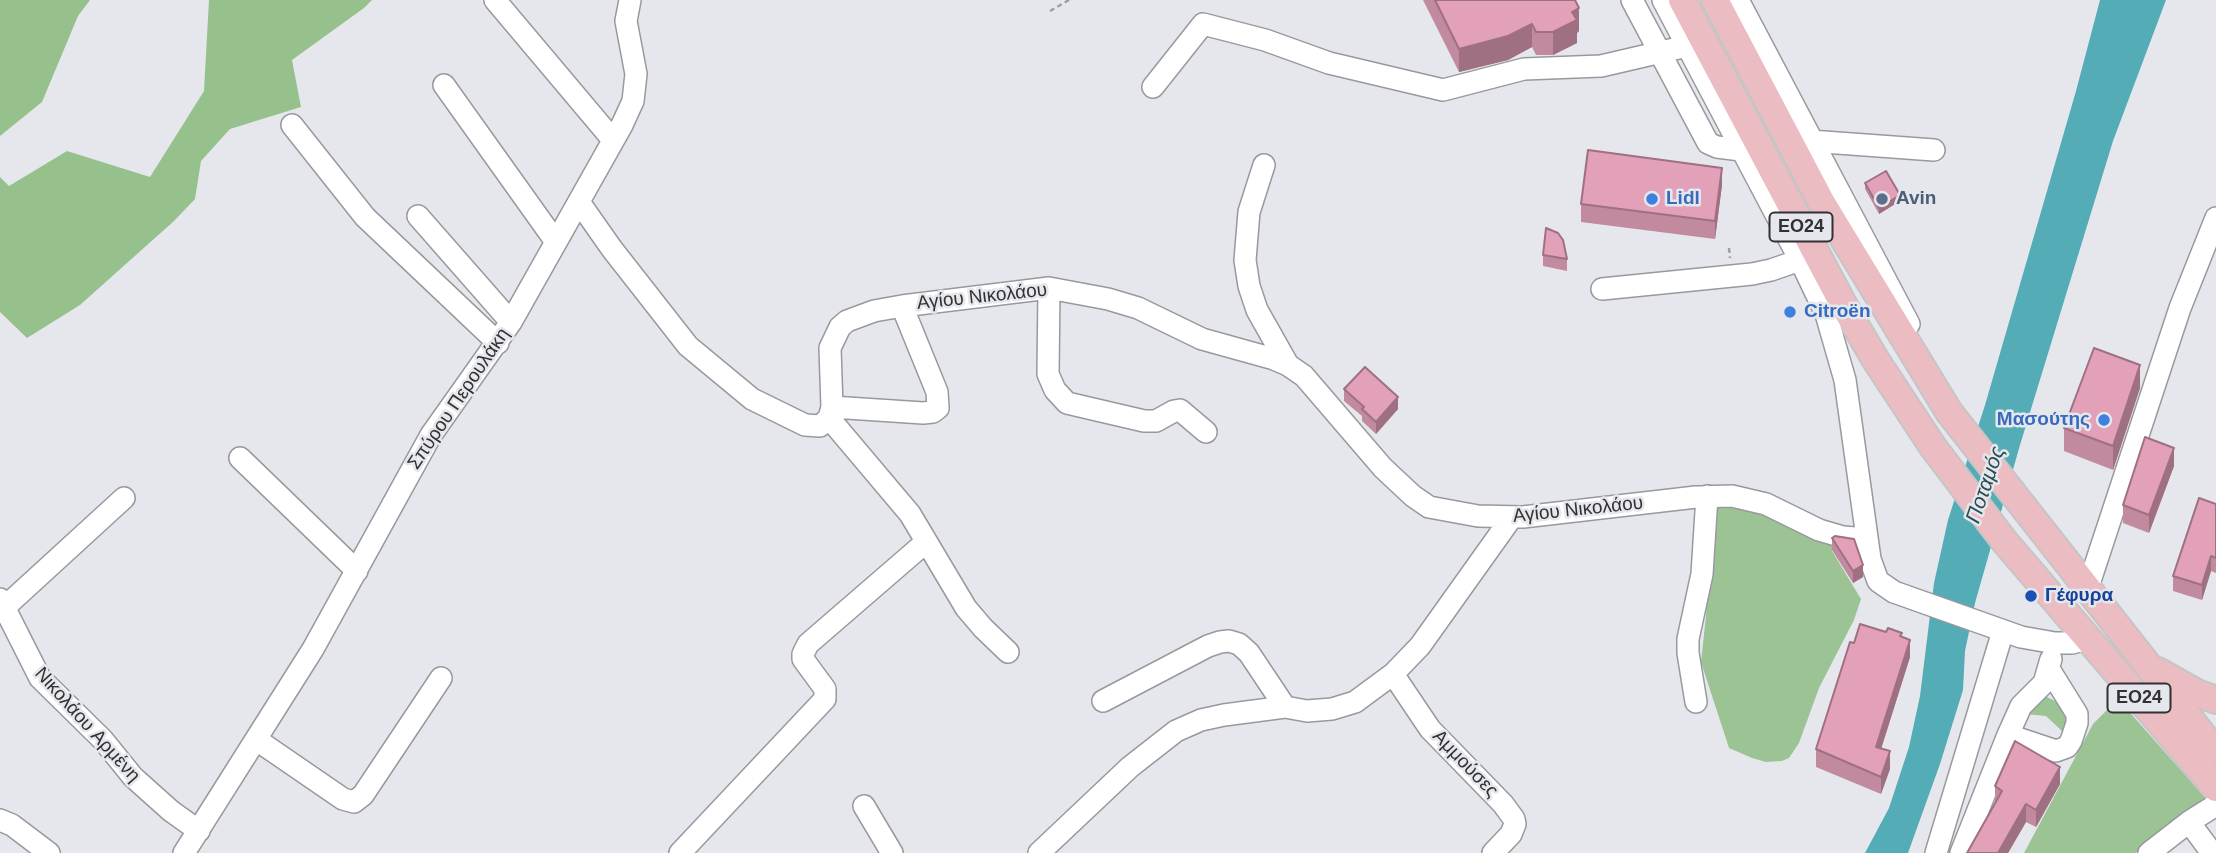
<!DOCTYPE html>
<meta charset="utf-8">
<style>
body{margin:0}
canvas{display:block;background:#e6e7ed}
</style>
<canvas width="2216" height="853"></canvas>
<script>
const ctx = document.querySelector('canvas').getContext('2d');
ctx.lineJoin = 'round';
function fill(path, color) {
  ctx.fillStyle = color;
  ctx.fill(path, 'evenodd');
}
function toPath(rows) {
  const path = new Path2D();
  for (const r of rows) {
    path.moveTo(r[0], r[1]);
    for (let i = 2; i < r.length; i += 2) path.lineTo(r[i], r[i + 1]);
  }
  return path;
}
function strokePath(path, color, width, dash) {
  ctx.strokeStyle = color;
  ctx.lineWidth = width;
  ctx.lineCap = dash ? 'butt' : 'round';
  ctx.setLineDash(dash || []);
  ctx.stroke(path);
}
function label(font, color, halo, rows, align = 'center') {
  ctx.font = font + ' Helvetica,sans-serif';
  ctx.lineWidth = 5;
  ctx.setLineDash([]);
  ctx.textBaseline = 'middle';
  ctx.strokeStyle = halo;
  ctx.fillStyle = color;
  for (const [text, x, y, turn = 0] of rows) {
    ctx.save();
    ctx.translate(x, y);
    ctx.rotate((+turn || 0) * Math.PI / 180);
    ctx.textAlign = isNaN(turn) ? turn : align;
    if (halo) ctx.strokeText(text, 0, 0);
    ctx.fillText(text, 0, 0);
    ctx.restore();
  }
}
fill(toPath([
 [1711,501,1732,502,1841,545,1832,551,1861,599,1854,620,1819,688,1799,743,1789,758,1782,761,1766,762,1752,758,1729,748,1701,662,1706,616],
 [2045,696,2057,702,2070,719,2063,732,2046,716,2026,714],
 [2118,699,2209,802,2147,840,2136,853,2024,853,2093,724]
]), '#9cc394');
fill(toPath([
 [0,0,90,0,78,16,42,102,0,136],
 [209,0,372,0,364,8,292,60,301,107,230,129,201,161,195,199,174,221,80,305,27,338,0,312,0,177,9,186,67,151,150,177,204,91]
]), '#96c18d');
fill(toPath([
 [2100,0,2166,0,2113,141,2020,445,1975,603,1965,651,1963,690,1940,764,1908,853,1865,853,1889,808,1909,747,1920,696,1934,583,1948,520,1985,405,2076,91]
]), '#54acb6');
const minor = toPath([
 [495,0,613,140],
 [1632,0,1708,143,1717,147,1749,151],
 [1663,0,1800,260,1826,314,1845,380,1870,559,1878,581,1894,592,2021,637,2055,643,2072,643,2087,639],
 [1738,0,1909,324],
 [444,85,556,242],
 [1153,87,1203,24,1265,40,1329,63,1443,90,1524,69,1601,66,1687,46],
 [292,125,365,217,498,343],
 [1810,141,1934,150],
 [1264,165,1249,212,1245,260,1249,286,1257,310,1288,365],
 [579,202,612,249,688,346,752,399,805,425,820,426,829,418,832,407,830,348,840,327,847,321,874,311,902,306,1049,288,1108,299,1138,308,1202,339,1274,359,1288,365,1304,376,1383,468,1413,496,1429,507,1478,516,1523,517,1696,497,1732,496,1766,504,1819,530,1843,537,1867,539],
 [418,216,511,322],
 [1049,288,1048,374,1055,390,1067,403,1144,421,1156,421,1174,411,1180,410,1206,432],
 [1602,289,1752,274,1771,270,1800,260],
 [832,407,923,413,933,412,938,408,937,392,902,306],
 [829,418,910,514,966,608,983,628,1008,652],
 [240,458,357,571],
 [2087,590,2180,308,2216,218],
 [0,599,40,678,103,740,133,777,171,811,199,831],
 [5,607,124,498],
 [1393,674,1430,729,1503,804,1514,819,1515,824,1511,834,1493,853],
 [1103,701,1208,646,1220,642,1229,641,1239,644,1249,653,1285,707,1307,711,1332,709,1355,702,1393,674,1420,646,1512,517],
 [1696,702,1688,653,1688,639,1702,574,1707,496],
 [2008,735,2021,706,2044,683,2051,659],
 [257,740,343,799,354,802,363,795,441,678],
 [864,806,892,853],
 [0,820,12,825,49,853],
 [2189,822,2212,853],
 [184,853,313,649,431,435,511,322,622,125,633,101,636,74,626,21,630,0],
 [680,853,825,699,825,689,803,659,803,654,808,644,926,542],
 [1039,853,1130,767,1176,731,1201,720,1224,715,1285,707],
 [1936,853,2003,631],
 [1961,853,2008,735,2056,751,2067,747,2071,741,2077,723,2077,714,2049,669],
 [2149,853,2189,822,2216,805]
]);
const major = toPath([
 [1682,0,1843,304,1875,359,1933,447,2005,542,2216,788],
 [1715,0,1822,203,1949,412,2216,752],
 [2158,671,2197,693,2216,700]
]);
strokePath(minor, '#98999f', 24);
strokePath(major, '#c5c5c6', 30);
strokePath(toPath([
 [1050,11,1069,0],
 [1729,248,1730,258]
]), '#9d9da2', 2.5, [5, 3.5]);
strokePath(minor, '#fff', 21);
strokePath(major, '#ebbcc2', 26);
fill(toPath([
 [1423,0,1575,0,1579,31,1577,33,1577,43,1553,55,1536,55,1532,47,1508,60,1459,72],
 [1865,183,1900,201,1879,214,1865,189],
 [1722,185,1715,239,1581,222,1581,204],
 [1543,255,1567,259,1567,271,1543,266],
 [2140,388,2113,470,2064,451,2064,428],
 [1344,389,1398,409,1376,434,1362,421,1362,416,1344,401],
 [2174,466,2149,533,2123,523,2123,505],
 [2216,504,2216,573,2211,571,2202,600,2173,591,2173,576],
 [1832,538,1863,577,1853,583,1832,550],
 [1902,637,1910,657,1881,749,1890,769,1881,794,1816,767,1816,749,1854,643],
 [2060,784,2036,827,2026,822,2008,853,1967,853,1995,804,1995,786]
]), '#c28a9f');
fill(toPath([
 [1579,8,1579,31,1577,33,1577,43,1553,55,1553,32,1572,12],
 [1532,24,1532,47,1508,60,1459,72,1459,49],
 [1722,168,1722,185,1715,239,1715,221],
 [1900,195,1900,201,1879,214,1879,208],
 [2140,365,2140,388,2113,470,2113,446],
 [1398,397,1398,409,1376,434,1376,422],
 [2174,448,2174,466,2149,533,2149,515],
 [2211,556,2211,571,2202,600,2202,585],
 [1863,565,1863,577,1853,583,1853,571],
 [1910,640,1910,657,1876,765,1876,747],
 [1890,751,1890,769,1881,794,1881,777],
 [2060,767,2060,784,2036,827,2036,810],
 [2026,804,2026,822,2008,853,1998,853]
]), '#9e7082');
const building = toPath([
 [1435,0,1575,0,1579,8,1572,12,1577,20,1553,32,1536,32,1532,24,1508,36,1459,49,1435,0],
 [1588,150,1722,168,1715,221,1581,204,1588,150],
 [1886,171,1900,195,1879,208,1865,183,1886,171],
 [1546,228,1558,233,1563,240,1567,259,1543,255,1546,228],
 [2094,348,2140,365,2113,446,2064,428,2094,348],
 [1365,367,1398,397,1376,422,1362,409,1364,407,1344,389,1365,367],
 [2145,437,2174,448,2149,515,2123,505,2145,437],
 [2199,498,2216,504,2216,558,2211,556,2202,585,2173,576,2199,498],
 [1835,536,1854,539,1863,565,1853,571,1832,538,1835,536],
 [1860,624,1886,632,1888,628,1902,633,1900,636,1910,640,1876,747,1890,751,1881,777,1816,749,1850,642,1854,643,1860,624],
 [2015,741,2060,767,2036,810,2026,804,1998,853,1967,853,2002,791,1995,786,2015,741]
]);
fill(building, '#e2a0b9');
strokePath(building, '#9e7082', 2);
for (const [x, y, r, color] of [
 [1652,199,7,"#3f7fe0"],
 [1882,199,7,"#5c6f8a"],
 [1790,312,7,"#3f7fe0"],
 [2104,420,7,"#3f7fe0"],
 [2031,596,7,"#1a4fb4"]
]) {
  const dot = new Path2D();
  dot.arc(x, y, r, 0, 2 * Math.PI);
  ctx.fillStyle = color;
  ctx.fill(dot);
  strokePath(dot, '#e6e7ed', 2.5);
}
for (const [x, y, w] of [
 [1801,227,63],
 [2139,698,63]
]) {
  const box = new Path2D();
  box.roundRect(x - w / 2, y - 14.5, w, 29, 5);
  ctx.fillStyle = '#e6e7ed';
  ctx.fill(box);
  strokePath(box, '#313133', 2);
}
label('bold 18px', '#313133', null, [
 ["ΕΟ24",1801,227],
 ["ΕΟ24",2139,698]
]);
label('bold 19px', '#366cbe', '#e6e7ed', [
 ["Lidl",1666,199],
 ["Citroën",1804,312],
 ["Μασούτης",2090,420,"right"]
], 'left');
label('bold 19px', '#4e5e75', '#e6e7ed', [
 ["Avin",1896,199]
], 'left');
label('19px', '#313133', '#e6e7ed', [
 ["Αγίου Νικολάου",982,297,-6],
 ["Σπύρου Περουλάκη",459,399,-56],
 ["Αγίου Νικολάου",1578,510,-6],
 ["Νικολάου Αρμένη",87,725,48],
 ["Αμμούσες",1465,764,46]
]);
label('bold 19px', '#164399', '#e6e7ed', [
 ["Γέφυρα",2045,596]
], 'left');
label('italic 21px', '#254e52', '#e6e7ed', [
 ["Ποταμός",1986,485,-71]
]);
</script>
